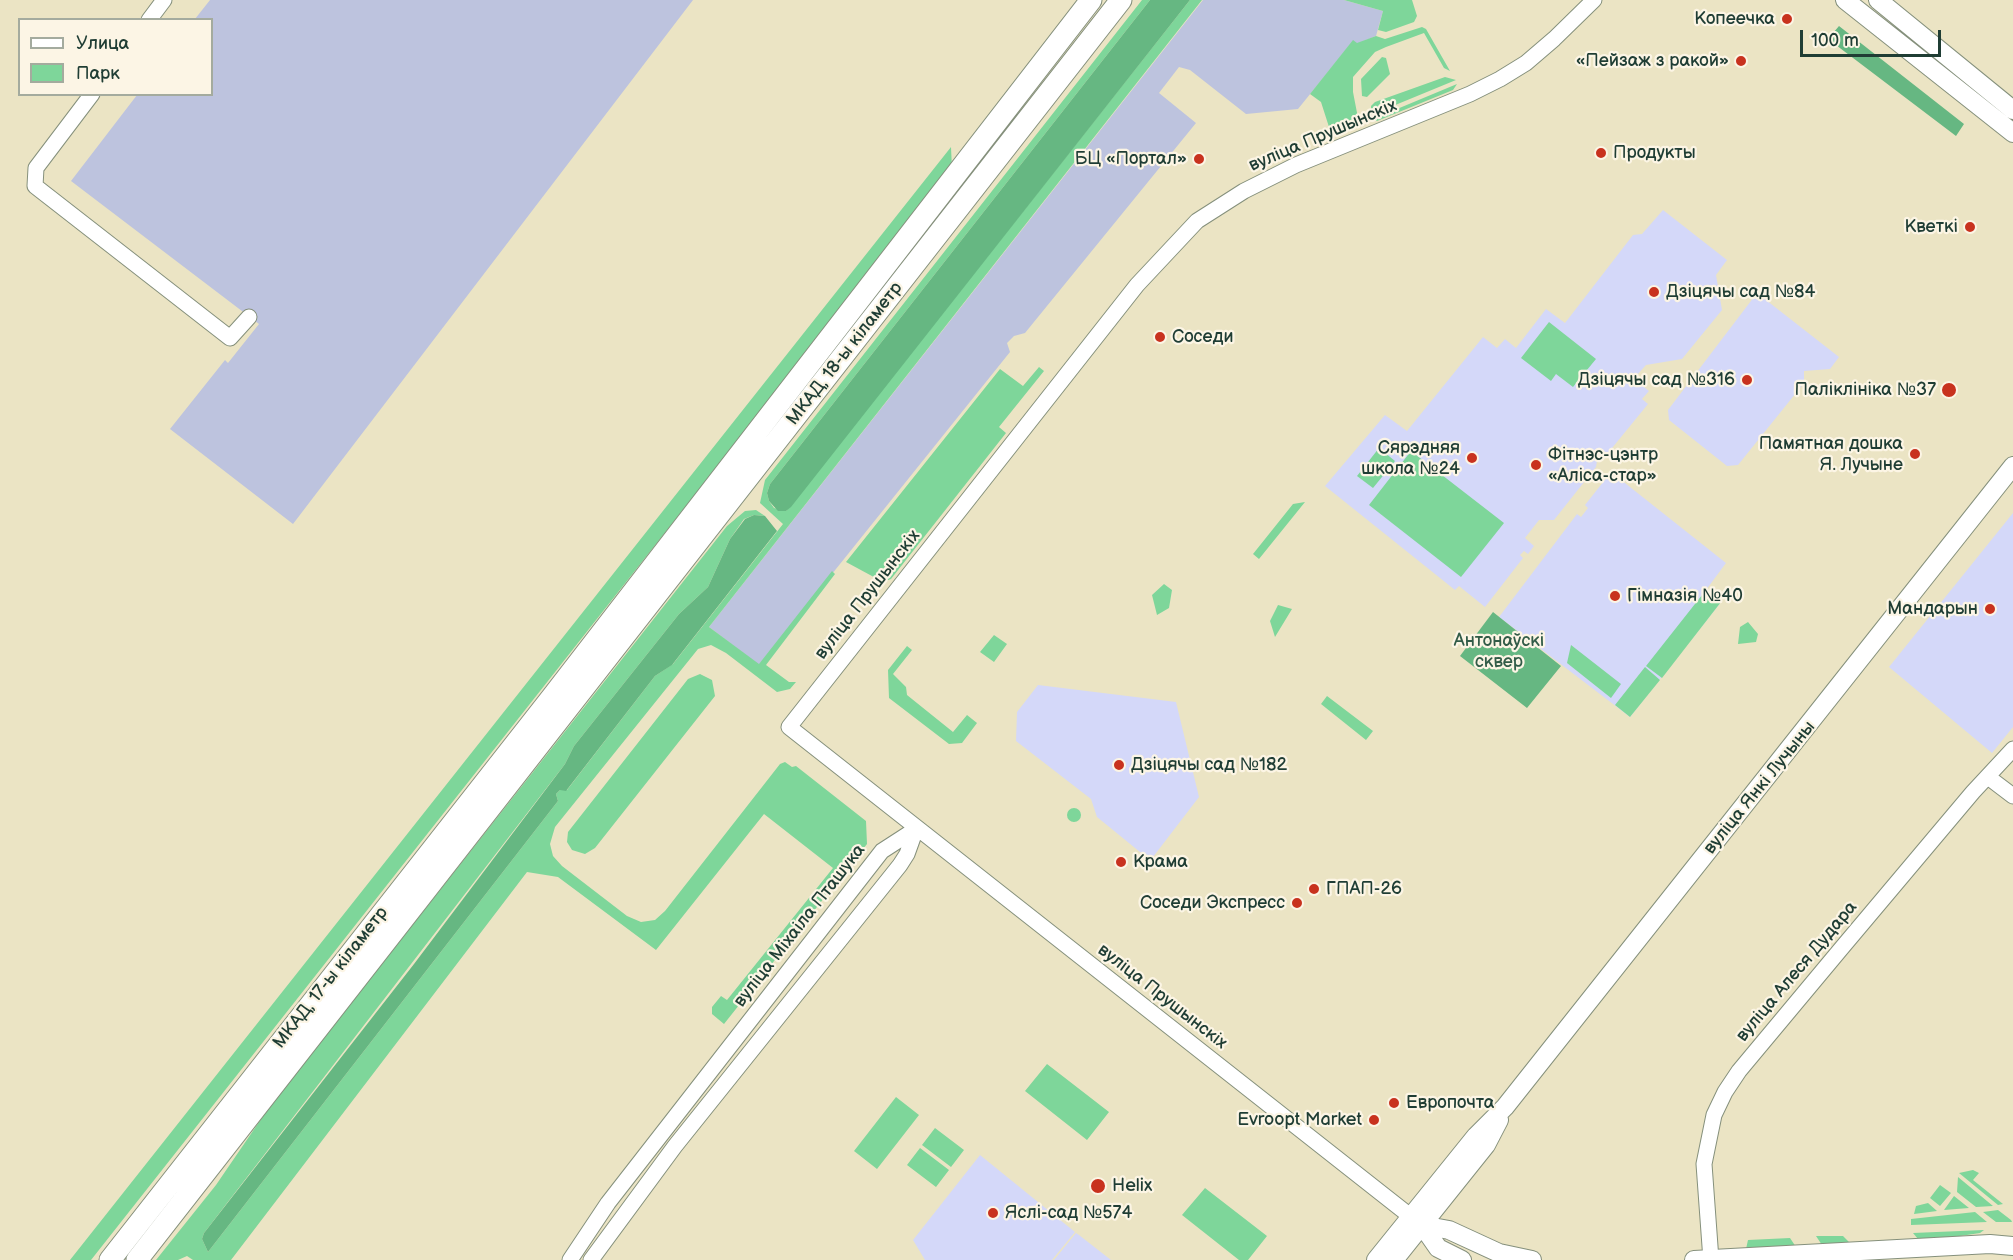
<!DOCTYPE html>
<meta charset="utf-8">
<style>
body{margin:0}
#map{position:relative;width:2013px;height:1260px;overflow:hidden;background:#ebe4c4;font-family:"Balsamiq Sans",sans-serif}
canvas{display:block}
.legend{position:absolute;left:18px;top:18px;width:195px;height:78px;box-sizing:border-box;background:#fcf5e5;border:2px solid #a4ab9e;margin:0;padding:8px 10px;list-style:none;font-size:18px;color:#1f3d34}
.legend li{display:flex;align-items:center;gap:12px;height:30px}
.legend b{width:30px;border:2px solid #a4ab9e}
.scale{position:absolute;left:1800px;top:30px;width:141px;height:27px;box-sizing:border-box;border:3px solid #1f3d34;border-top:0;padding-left:8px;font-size:18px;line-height:21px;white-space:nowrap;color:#1f3d34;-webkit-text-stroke:4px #fcf5e5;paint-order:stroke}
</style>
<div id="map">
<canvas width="2013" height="1260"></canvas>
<ul class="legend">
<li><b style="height:8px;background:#fff"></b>Улица</li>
<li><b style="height:16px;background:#7ed69a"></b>Парк</li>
</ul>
<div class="scale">100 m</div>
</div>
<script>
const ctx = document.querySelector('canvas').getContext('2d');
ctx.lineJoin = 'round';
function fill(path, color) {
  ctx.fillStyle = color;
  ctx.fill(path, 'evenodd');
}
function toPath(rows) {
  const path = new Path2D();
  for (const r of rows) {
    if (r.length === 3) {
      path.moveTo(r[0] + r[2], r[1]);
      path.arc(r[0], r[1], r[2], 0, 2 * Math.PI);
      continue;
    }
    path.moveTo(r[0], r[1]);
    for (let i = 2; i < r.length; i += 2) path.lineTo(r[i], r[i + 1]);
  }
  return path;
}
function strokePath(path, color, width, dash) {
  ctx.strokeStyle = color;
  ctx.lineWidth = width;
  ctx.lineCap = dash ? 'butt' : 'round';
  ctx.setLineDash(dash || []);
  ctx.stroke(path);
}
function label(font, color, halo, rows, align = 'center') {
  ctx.font = font + ' "Balsamiq Sans",sans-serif';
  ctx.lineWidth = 4.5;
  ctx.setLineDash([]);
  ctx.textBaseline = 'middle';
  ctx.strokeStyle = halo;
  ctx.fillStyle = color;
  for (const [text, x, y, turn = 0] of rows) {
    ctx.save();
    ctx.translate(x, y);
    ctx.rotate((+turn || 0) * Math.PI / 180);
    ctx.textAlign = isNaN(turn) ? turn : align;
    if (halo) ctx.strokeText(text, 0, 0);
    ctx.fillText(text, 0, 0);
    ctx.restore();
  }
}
fill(toPath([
 [1663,210,1727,260,1716,275,1722,310,1682,359,1646,365,1637,375,1634,379,1649,391,1642,399,1648,404,1608,453,1598,455,1596,467,1554,520,1539,520,1525,538,1534,546,1528,554,1524,551,1520,555,1523,558,1485,607,1459,586,1455,590,1325,486,1385,415,1407,431,1483,337,1497,348,1505,339,1516,348,1546,309,1565,323,1633,235,1642,234],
 [1757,293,1839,357,1830,369,1804,371,1804,383,1738,465,1727,466,1669,420,1668,410],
 [1611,472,1726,563,1706,590,1721,602,1630,717,1499,617,1577,514,1581,517,1588,508,1585,505],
 [2013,513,2013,727,1992,753,1889,667],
 [1038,685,1176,702,1199,797,1153,857,1140,852,1097,817,1091,799,1016,741,1017,712],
 [980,1155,1075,1232,1052,1260,925,1260,913,1240],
 [1076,1233,1079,1235,1111,1260,1054,1260]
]), '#d4d8f9');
fill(toPath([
 [210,0,693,0,293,524,170,429,225,360,228,363,259,324,71,181,137,95,212,94,212,20,195,19],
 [1203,0,1344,0,1383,11,1376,36,1357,44,1353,41,1298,109,1246,114,1190,70,1179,67,1159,93,1196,123,1025,333,1014,336,1007,343,1010,352,759,665,709,627]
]), '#bdc3de');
fill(toPath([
 [1142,0,1150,0,770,484,767,493,769,501,774,508,786,511,1190,0,1202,0,709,627,759,664,832,571,835,574,766,665,789,682,796,682,790,689,777,692,726,653,711,645,698,649,555,827,550,844,553,856,562,866,627,916,641,922,655,920,665,911,780,764,785,762,792,767,796,766,866,821,867,844,724,1024,712,1014,712,1007,721,996,727,1000,833,868,764,814,656,950,558,877,527,872,231,1260,193,1260,187,1256,178,1260,156,1260,216,1185,272,1103,727,526,745,511,756,510,765,516,754,515,744,519,730,539,708,587,679,614,574,746,565,764,204,1233,202,1239,208,1252,558,801,556,794,560,790,567,790,655,676,673,664,783,524,760,503,765,480],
 [1344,0,1412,0,1417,16,1414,22,1386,32,1378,30,1383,11],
 [1422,27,1426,29,1450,71,1444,68,1424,33,1386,47,1375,52,1353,77,1353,92,1358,118,1344,129,1341,123,1329,127,1321,102,1310,94,1353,40,1357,43,1376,36,1385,39],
 [1382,57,1386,58,1390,74,1367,97,1362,96,1361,79],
 [1445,77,1456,80,1371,115,1371,106,1375,102],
 [1457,84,1453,90,1377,121,1373,119],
 [951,147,952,169,91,1260,70,1260],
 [1549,322,1596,359,1573,387,1556,374,1551,381,1521,358],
 [1039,367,1044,371,999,427,1006,433,891,579,883,582,846,562,1000,369,1023,386],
 [1379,448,1395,461,1373,488,1357,476],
 [1411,451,1504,523,1461,577,1369,505],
 [1305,502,1259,559,1253,554,1293,504],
 [1164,584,1172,590,1169,608,1157,615,1152,595],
 [1706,590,1721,602,1662,678,1646,666],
 [1278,605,1292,609,1275,637,1270,621],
 [1748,622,1758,634,1756,642,1738,644,1740,627],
 [994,635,1007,644,994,662,980,652],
 [1571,645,1621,684,1611,698,1567,663],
 [907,646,912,650,893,674,906,687,907,695,953,732,967,715,977,723,962,743,949,744,889,698,888,670],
 [1645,667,1660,680,1630,717,1615,705],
 [700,674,712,680,715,696,595,848,585,854,572,850,567,842,568,832,688,679],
 [1327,696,1373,731,1366,740,1321,704],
 [1074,815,7],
 [1047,1064,1109,1112,1087,1140,1025,1091],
 [896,1097,919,1115,877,1169,854,1151],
 [935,1128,964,1150,951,1167,922,1145],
 [920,1148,949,1170,936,1187,907,1165],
 [1973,1170,1979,1173,1973,1180,2003,1204,1998,1205,1959,1173],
 [1958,1177,1993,1206,1976,1207,1957,1192],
 [1940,1185,1951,1193,1940,1206,1930,1198],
 [1205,1188,1267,1236,1248,1260,1239,1260,1182,1215],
 [1954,1196,1969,1208,1944,1210],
 [1928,1203,1937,1211,1914,1214,1916,1206],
 [1998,1210,2011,1220,2012,1222,1996,1222,1983,1212],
 [1975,1212,1987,1222,1911,1225,1911,1219],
 [1984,1230,1980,1233,1940,1239,1918,1239,1913,1233],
 [1816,1236,1843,1236,1850,1243,1822,1245],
 [1790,1238,1796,1247,1746,1249,1748,1240]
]), '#7ed69a');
fill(toPath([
 [1150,0,1190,0,791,507,786,511,778,511,769,501,767,493,770,484],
 [1839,26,1964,124,1956,136,1828,39],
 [754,515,765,516,777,531,672,665,655,676,566,791,560,790,556,794,558,801,208,1252,202,1239,204,1233,414,964,565,764,574,746,679,614,708,587,730,539,745,519],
 [1493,612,1561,666,1527,708,1460,656]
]), '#66b782');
const minor = toPath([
 [149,20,164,0],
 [92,94,36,168,35,186,230,338,249,317],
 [1988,777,2013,796],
 [1419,1223,789,727,1137,285,1197,221,1244,191,1296,165,1470,94,1500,79,1526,63,1554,39,1594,0],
 [570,1260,608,1203,882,851,916,829],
 [591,1260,675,1146,900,865,907,854,916,829],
 [1711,1260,1704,1164,1714,1115,1725,1092,1739,1071,1840,950,1973,792,2013,749]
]);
const major = toPath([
 [1845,0,2013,133],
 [1878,0,2013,110],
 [1422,1225,1449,1230,1499,1253,1532,1260],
 [1422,1225,1438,1248,1462,1260],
 [1376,1260,1476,1136,1505,1107,2013,466],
 [1394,1260,1486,1145,1499,1120],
 [1694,1260,1990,1244,2013,1246]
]);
const highway = toPath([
 [110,1260,552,697,1091,0],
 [137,1260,1121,0]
]);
strokePath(minor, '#85907c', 17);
strokePath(major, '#85907c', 20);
strokePath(highway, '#85907c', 23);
strokePath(minor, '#fff', 15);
strokePath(major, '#fff', 18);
strokePath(highway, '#fff', 21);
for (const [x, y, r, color] of [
 [1787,19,6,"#c8321e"],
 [1741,61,6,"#c8321e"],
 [1601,153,6,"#c8321e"],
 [1199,159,6,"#c8321e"],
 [1970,227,6,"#c8321e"],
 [1654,292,6,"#c8321e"],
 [1160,337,6,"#c8321e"],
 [1747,380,6,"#c8321e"],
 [1949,390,8,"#c8321e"],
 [1915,454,6,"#c8321e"],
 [1472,458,6,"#c8321e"],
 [1536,465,6,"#c8321e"],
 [1615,596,6,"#c8321e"],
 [1990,609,6,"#c8321e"],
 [1119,765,6,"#c8321e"],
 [1121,862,6,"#c8321e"],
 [1314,889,6,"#c8321e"],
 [1297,903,6,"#c8321e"],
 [1394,1103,6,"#c8321e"],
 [1374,1120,6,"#c8321e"],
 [1098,1186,8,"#c8321e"],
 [993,1213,6,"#c8321e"]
]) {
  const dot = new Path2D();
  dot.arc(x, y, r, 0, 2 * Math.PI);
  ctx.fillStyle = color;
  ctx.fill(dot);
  strokePath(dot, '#fcf5e5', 2);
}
label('18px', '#1f3d34', '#fcf5e5', [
 ["Копеечка",1775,19],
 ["«Пейзаж з ракой»",1729,61],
 ["Продукты",1613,153,"left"],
 ["БЦ «Портал»",1187,159],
 ["Кветкі",1958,227],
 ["Дзіцячы сад №84",1666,292,"left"],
 ["Соседи",1172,337,"left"],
 ["Дзіцячы сад №316",1735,380],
 ["Паліклініка №37",1936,390],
 ["Памятная дошка",1903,444],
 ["Я. Лучыне",1903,465],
 ["Сярэдняя",1460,448],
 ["школа №24",1460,469],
 ["Фітнэс-цэнтр",1548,455,"left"],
 ["«Аліса-стар»",1548,476,"left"],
 ["Гімназія №40",1627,596,"left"],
 ["Мандарын",1978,609],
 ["Дзіцячы сад №182",1131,765,"left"],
 ["Крама",1133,862,"left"],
 ["ГПАП-26",1326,889,"left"],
 ["Соседи Экспресс",1285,903],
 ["Европочта",1406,1103,"left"],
 ["Evroopt Market",1362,1120],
 ["Helix",1112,1186,"left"],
 ["Яслі-сад №574",1005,1213,"left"]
], 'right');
label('18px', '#1f3d34', '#fcf5e5', [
 ["вуліца Прушынскіх",1323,136,-23],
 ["МКАД, 18-ы кіламетр",845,354,-52],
 ["вуліца Прушынскіх",868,595,-52],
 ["вуліца Янкі Лучыны",1760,788,-51],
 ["вуліца Міхаіла Пташука",800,926,-52],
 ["вуліца Алеся Дудара",1797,972,-50],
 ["МКАД, 17-ы кіламетр",331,978,-52],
 ["вуліца Прушынскіх",1162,997,38]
]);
label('18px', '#325c48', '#fcf5e5', [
 ["Антонаўскі",1499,641],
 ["сквер",1499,662]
]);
</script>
